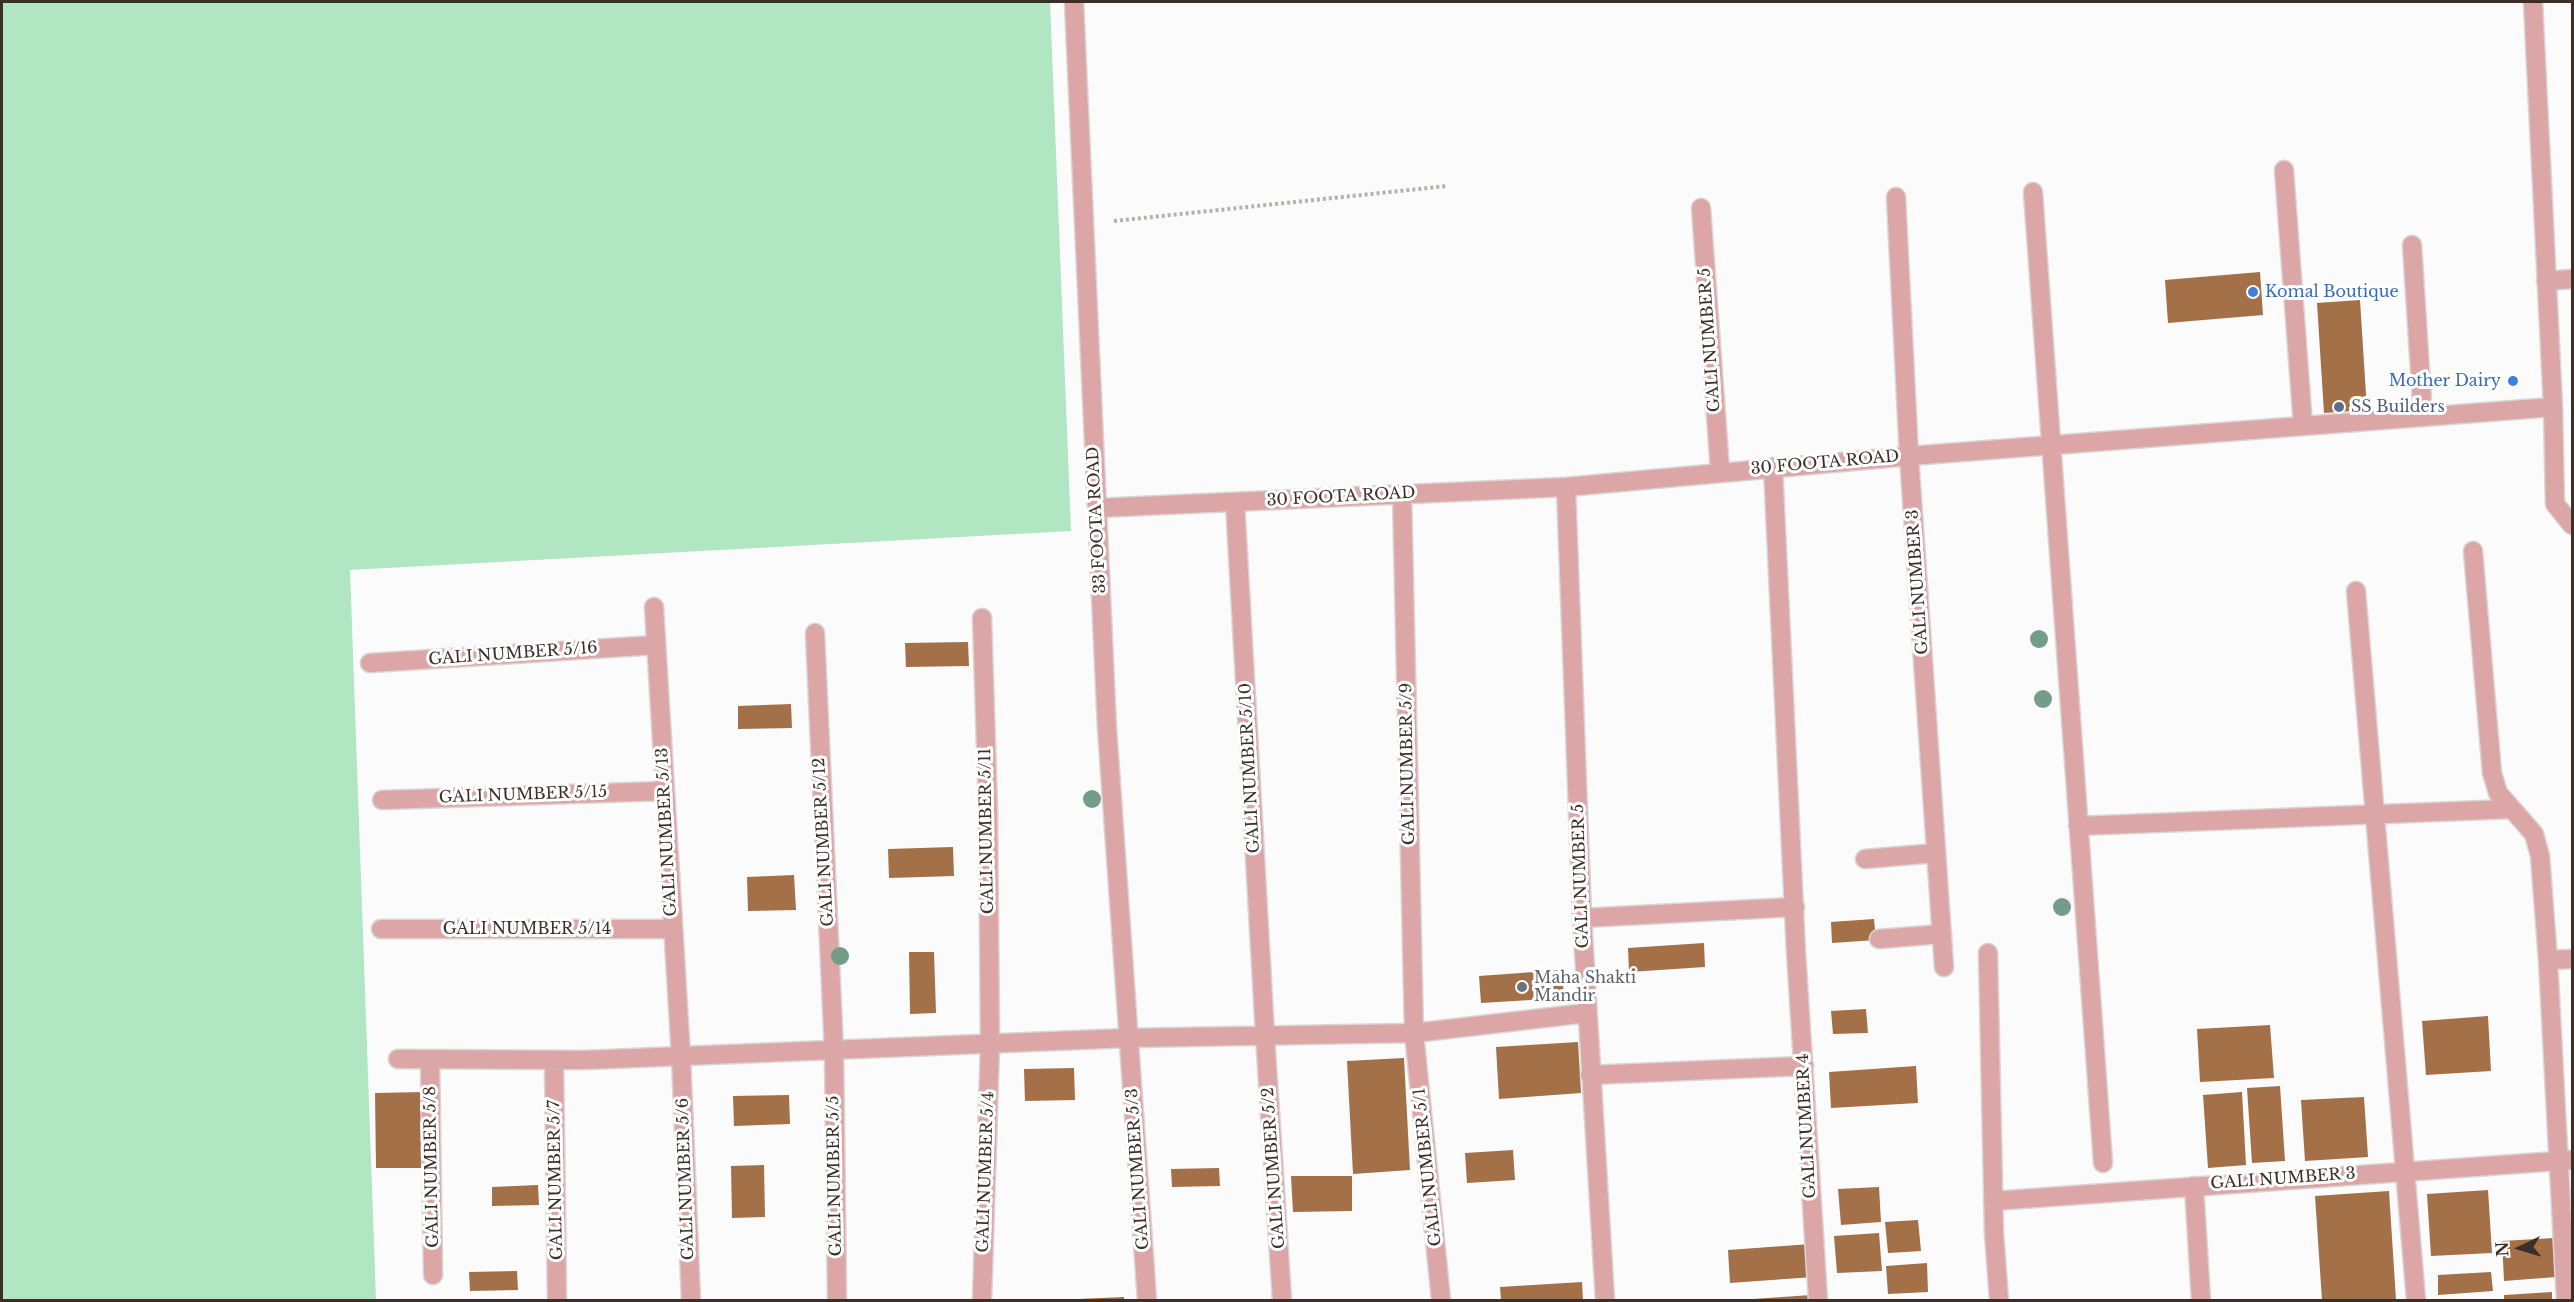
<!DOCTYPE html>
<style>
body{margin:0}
#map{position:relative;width:2574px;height:1302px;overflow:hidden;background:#fbfbfb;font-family:"Libre Baskerville",serif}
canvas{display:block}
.frame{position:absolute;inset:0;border:3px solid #3c2f27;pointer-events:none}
.north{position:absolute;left:2490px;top:1218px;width:60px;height:60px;-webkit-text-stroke:4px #fff;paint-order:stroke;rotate:266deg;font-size:16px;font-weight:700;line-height:24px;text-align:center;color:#3c2f27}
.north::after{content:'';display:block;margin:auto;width:21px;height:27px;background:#3c2f27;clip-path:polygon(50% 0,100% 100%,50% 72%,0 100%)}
</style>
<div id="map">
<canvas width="2574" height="1302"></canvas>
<div class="frame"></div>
<div class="north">N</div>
</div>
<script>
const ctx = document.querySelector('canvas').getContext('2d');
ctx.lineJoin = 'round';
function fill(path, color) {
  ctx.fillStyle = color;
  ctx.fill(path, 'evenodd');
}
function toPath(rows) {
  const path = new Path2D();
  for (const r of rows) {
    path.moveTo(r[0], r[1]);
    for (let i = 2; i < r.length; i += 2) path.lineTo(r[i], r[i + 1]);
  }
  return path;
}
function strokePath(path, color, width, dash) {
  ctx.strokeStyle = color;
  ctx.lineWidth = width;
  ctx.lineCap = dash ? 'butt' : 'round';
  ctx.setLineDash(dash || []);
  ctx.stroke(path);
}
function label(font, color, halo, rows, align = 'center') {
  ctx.font = font + ' "Libre Baskerville",serif';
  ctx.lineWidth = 6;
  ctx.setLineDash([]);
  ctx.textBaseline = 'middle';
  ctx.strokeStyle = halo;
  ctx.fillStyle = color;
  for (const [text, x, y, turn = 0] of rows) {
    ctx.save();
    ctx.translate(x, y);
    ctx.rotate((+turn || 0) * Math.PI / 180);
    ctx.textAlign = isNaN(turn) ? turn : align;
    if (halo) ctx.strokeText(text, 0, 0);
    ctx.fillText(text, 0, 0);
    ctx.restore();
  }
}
fill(toPath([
 [2,2,1050,2,1071,531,350,570,376,1300,2,1300]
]), '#b0e6c2');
fill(toPath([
 [2260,272,2263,315,2168,323,2165,280],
 [2360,300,2367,410,2324,413,2317,303],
 [968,642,969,666,906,667,905,643],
 [791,704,792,728,738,729,738,706],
 [953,847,954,876,889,878,888,849],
 [794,875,796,910,748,911,747,877],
 [1874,919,1876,940,1832,943,1831,922],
 [1704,943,1705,967,1629,972,1628,948],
 [909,952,934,952,936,1013,910,1014],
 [1562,970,1564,998,1481,1003,1479,976],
 [1866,1009,1868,1033,1833,1034,1831,1011],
 [2488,1016,2491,1071,2426,1075,2422,1021],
 [2270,1025,2274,1078,2200,1082,2197,1029],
 [1578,1042,1581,1093,1499,1099,1496,1047],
 [1404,1058,1410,1170,1353,1174,1347,1061],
 [1916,1066,1918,1103,1831,1108,1829,1072],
 [1074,1068,1075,1100,1025,1101,1024,1069],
 [2280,1086,2285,1161,2252,1163,2247,1088],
 [425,1092,427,1168,376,1168,375,1093],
 [2242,1092,2246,1165,2208,1168,2203,1095],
 [789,1095,790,1124,734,1126,733,1096],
 [2364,1097,2368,1157,2305,1161,2301,1100],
 [1513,1150,1515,1180,1467,1183,1465,1153],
 [764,1165,765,1217,732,1218,731,1166],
 [1219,1168,1220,1186,1172,1187,1171,1169],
 [1291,1176,1352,1176,1352,1211,1293,1212],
 [538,1185,539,1205,492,1206,492,1187],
 [1879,1187,1881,1222,1841,1225,1838,1189],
 [2488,1190,2492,1253,2431,1256,2427,1194],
 [2389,1191,2396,1300,2322,1300,2315,1196],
 [1918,1220,1921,1251,1888,1253,1885,1222],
 [1879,1233,1882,1271,1837,1273,1834,1236],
 [2554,1238,2556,1277,2504,1281,2502,1241],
 [1811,1244,1813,1277,1730,1283,1728,1250],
 [1927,1263,1928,1292,1888,1294,1886,1266],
 [517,1271,518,1290,470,1291,469,1272],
 [2491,1272,2493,1291,2438,1295,2438,1275],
 [1582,1282,1583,1300,1501,1300,1500,1287],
 [2552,1292,2552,1300,2504,1300,2504,1295],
 [1811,1295,1811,1300,1753,1300,1753,1299],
 [1124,1297,1124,1300,1078,1300,1078,1299]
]), '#a37048');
const lane = toPath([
 [2412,245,2423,417],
 [1865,859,1936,853],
 [1879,939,1942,934]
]);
const street = toPath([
 [1074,2,1107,728,1147,1300],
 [2533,2,2553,407,2555,504,2572,525],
 [2284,170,2303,426],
 [2033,192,2103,1163],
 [1896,197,1909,456,1944,967],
 [1701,208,1720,471],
 [2546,281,2572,279],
 [1773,467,1796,952,1818,1300],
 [1566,487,1582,918,1605,1300],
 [1402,494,1414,1033,1441,1300],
 [1235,502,1265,1035,1282,1300],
 [1097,508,1566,487,1909,456,2553,407],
 [2473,551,2492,773,2498,793,2534,834,2540,856,2548,960,2566,1300],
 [2356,591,2416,1300],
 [654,607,681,1057,691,1300],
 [982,618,988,810,990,1044,982,1300],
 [815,633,834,1051,837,1300],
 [370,663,656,645],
 [382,800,665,791],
 [2078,826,2511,809],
 [1582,918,1795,907],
 [381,929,673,929],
 [1988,953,1994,1233,1999,1300],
 [2548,960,2572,959],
 [398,1059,585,1060,1128,1038,1414,1033,1587,1013],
 [430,1060,433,1275],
 [554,1060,557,1300],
 [1590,1075,1804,1066],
 [2194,1186,2201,1300],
 [1993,1201,2572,1160]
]);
strokePath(lane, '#d9d6d5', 21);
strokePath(street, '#d9d6d5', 21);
strokePath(toPath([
 [1114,221,1447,186]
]), '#b5b1ae', 4, [3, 3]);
strokePath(lane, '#dca5a6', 18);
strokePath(street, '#dca5a6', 18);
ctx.fillStyle = '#739d89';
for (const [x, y] of [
 [2039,639],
 [2043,699],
 [1092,799],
 [2062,907],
 [840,956]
]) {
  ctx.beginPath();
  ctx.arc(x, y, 9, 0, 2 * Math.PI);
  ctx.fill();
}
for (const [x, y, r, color] of [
 [2253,292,6,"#3f7fe0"],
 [2513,381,6,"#3f7fe0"],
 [2339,407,6,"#5c6f8a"],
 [1522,987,6,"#6b7280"]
]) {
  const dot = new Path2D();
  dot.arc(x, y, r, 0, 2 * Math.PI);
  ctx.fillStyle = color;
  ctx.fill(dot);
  strokePath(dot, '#fff', 2);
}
label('16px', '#366cbe', '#fff', [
 ["Komal Boutique",2265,292],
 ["Mother Dairy",2501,381,"right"]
], 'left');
label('16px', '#3c2f27', '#fff', [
 ["GALI NUMBER 5",1710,340,-94],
 ["30 FOOTA ROAD",1825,463,-5],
 ["30 FOOTA ROAD",1341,497,-3],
 ["33 FOOTA ROAD",1097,520,-93],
 ["GALI NUMBER 3",1918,582,-94],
 ["GALI NUMBER 5/16",513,654,-4],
 ["GALI NUMBER 5/9",1408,764,-91],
 ["GALI NUMBER 5/10",1250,768,-93],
 ["GALI NUMBER 5/15",523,795,-2],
 ["GALI NUMBER 5/11",987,831,-91],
 ["GALI NUMBER 5/13",667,832,-93],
 ["GALI NUMBER 5/12",824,842,-93],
 ["GALI NUMBER 5",1581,876,-92],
 ["GALI NUMBER 5/14",527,929],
 ["GALI NUMBER 4",1807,1126,-93],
 ["GALI NUMBER 5/8",432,1167,-91],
 ["GALI NUMBER 5/1",1428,1167,-96],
 ["GALI NUMBER 5/2",1274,1168,-94],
 ["GALI NUMBER 5/3",1138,1169,-94],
 ["GALI NUMBER 5/4",986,1172,-88],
 ["GALI NUMBER 5/5",835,1176,-91],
 ["GALI NUMBER 5/6",686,1179,-92],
 ["GALI NUMBER 3",2283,1179,-4],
 ["GALI NUMBER 5/7",556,1180,-91]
]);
label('16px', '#4e5e75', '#fff', [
 ["SS Builders",2351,407]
], 'left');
label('16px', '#5b616d', '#fff', [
 ["Maha Shakti",1534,978],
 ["Mandir",1534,996]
], 'left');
</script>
